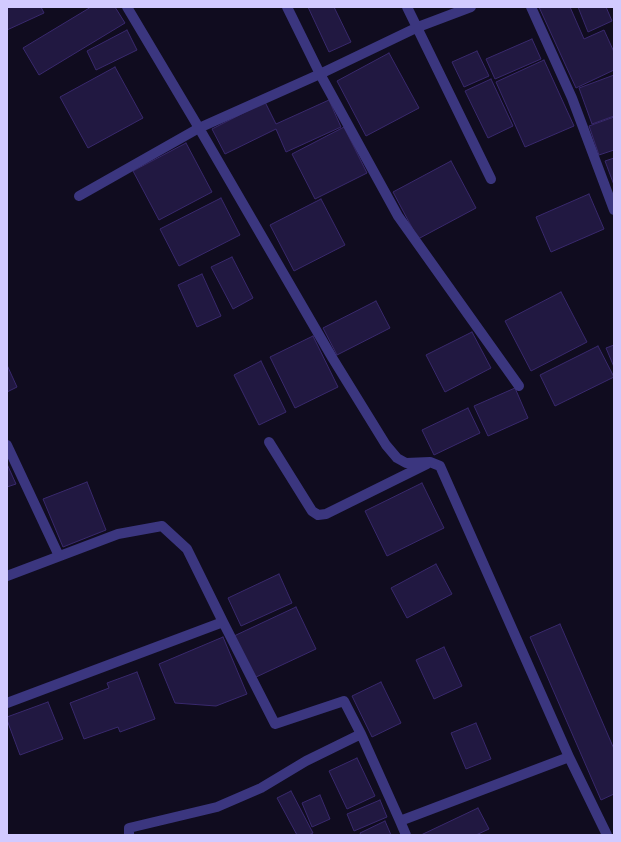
<!DOCTYPE html>
<style>
body{margin:0}
#map{position:relative;width:621px;height:842px;overflow:hidden;background:#100c1f;font-family:Roboto,sans-serif}
canvas{display:block}
.frame{position:absolute;inset:0;border:8px solid #d2caff;pointer-events:none}
</style>
<div id="map">
<canvas width="621" height="842"></canvas>
<div class="frame"></div>
</div>
<script>
const ctx = document.querySelector('canvas').getContext('2d');
ctx.lineJoin = 'round';
function fill(path, color) {
  ctx.fillStyle = color;
  ctx.fill(path, 'evenodd');
}
function toPath(rows) {
  const path = new Path2D();
  for (const r of rows) {
    path.moveTo(r[0], r[1]);
    for (let i = 2; i < r.length; i += 2) path.lineTo(r[i], r[i + 1]);
  }
  return path;
}
function strokePath(path, color, width, dash) {
  ctx.strokeStyle = color;
  ctx.lineWidth = width;
  ctx.lineCap = dash ? 'butt' : 'round';
  ctx.setLineDash(dash || []);
  ctx.stroke(path);
}
const building = toPath([
 [7,7,41,7,44,13,7,30,7,7],
 [91,7,115,7,125,23,39,75,23,48,91,7],
 [308,7,334,7,351,42,329,52,308,7],
 [539,7,570,7,584,39,604,30,614,52,614,70,576,88,539,7],
 [578,7,606,7,612,21,588,32,578,7],
 [127,30,137,50,96,70,87,51,127,30],
 [532,39,541,59,495,79,486,59,532,39],
 [477,51,489,76,464,87,452,62,477,51],
 [389,53,419,108,366,136,337,81,389,53],
 [544,60,574,126,525,147,496,82,544,60],
 [115,67,143,118,88,148,60,97,115,67],
 [614,75,614,116,592,124,579,88,614,75],
 [491,79,513,126,488,138,465,91,491,79],
 [329,100,341,127,286,152,276,129,225,154,212,129,265,102,276,124,329,100],
 [614,117,614,150,599,155,589,126,614,117],
 [344,127,367,173,315,199,292,154,344,127],
 [186,143,212,192,159,220,133,171,186,143],
 [614,158,614,185,605,161,614,158],
 [451,161,476,208,418,239,393,192,451,161],
 [589,194,604,229,551,252,536,217,589,194],
 [221,198,240,235,179,266,160,229,221,198],
 [321,199,345,245,294,271,270,225,321,199],
 [232,257,253,298,233,309,211,267,232,257],
 [202,274,221,316,197,327,178,285,202,274],
 [561,292,587,342,531,371,505,321,561,292],
 [376,301,390,328,337,355,323,328,376,301],
 [472,332,491,368,445,392,426,355,472,332],
 [313,336,338,387,295,408,270,357,313,336],
 [614,345,614,367,606,348,614,345],
 [598,346,614,377,555,406,540,375,598,346],
 [261,361,286,412,259,425,234,375,261,361],
 [7,365,17,387,7,392,7,365],
 [515,388,528,418,488,436,474,406,515,388],
 [468,408,480,433,434,455,422,430,468,408],
 [7,464,16,484,7,487,7,464],
 [87,482,106,530,63,547,43,499,87,482],
 [422,483,444,528,387,556,365,511,422,483],
 [436,564,452,594,407,618,391,588,436,564],
 [279,574,292,603,241,626,228,598,279,574],
 [296,607,316,649,254,678,234,636,296,607],
 [560,624,614,749,614,794,601,800,530,637,560,624],
 [223,637,247,694,216,706,175,703,159,664,223,637],
 [444,647,462,686,434,699,416,660,444,647],
 [137,672,155,719,120,732,118,727,84,739,70,703,109,688,107,683,137,672],
 [381,682,401,723,372,737,352,696,381,682],
 [48,702,63,739,20,755,7,720,7,717,48,702],
 [476,723,491,759,466,769,451,733,476,723],
 [357,758,375,796,347,809,329,771,357,758],
 [291,791,313,833,309,835,297,835,277,798,291,791],
 [320,795,330,819,312,827,302,803,320,795],
 [380,800,387,817,354,831,347,814,380,800],
 [478,808,489,829,476,835,421,835,478,808],
 [385,821,391,835,361,835,360,833,385,821]
]);
fill(building, '#211841');
strokePath(building, '#39296d', 1);
strokePath(toPath([
 [127,7,199,128,333,359,386,445,397,458,406,463,430,462,440,466,569,757,400,821,406,835],
 [287,7,320,74,418,27,471,7],
 [407,7,491,179],
 [531,7,572,98,614,210],
 [79,196,199,128,320,74,398,216,519,386],
 [269,442,312,511,318,515,326,514,427,464],
 [7,445,59,556],
 [7,576,118,534,162,526,187,549,223,622],
 [7,703,223,622,275,724,344,701,361,734,400,821],
 [569,757,607,835],
 [129,835,129,828,217,807,261,788,306,761,361,734]
]), '#3b367f', 10);
</script>
